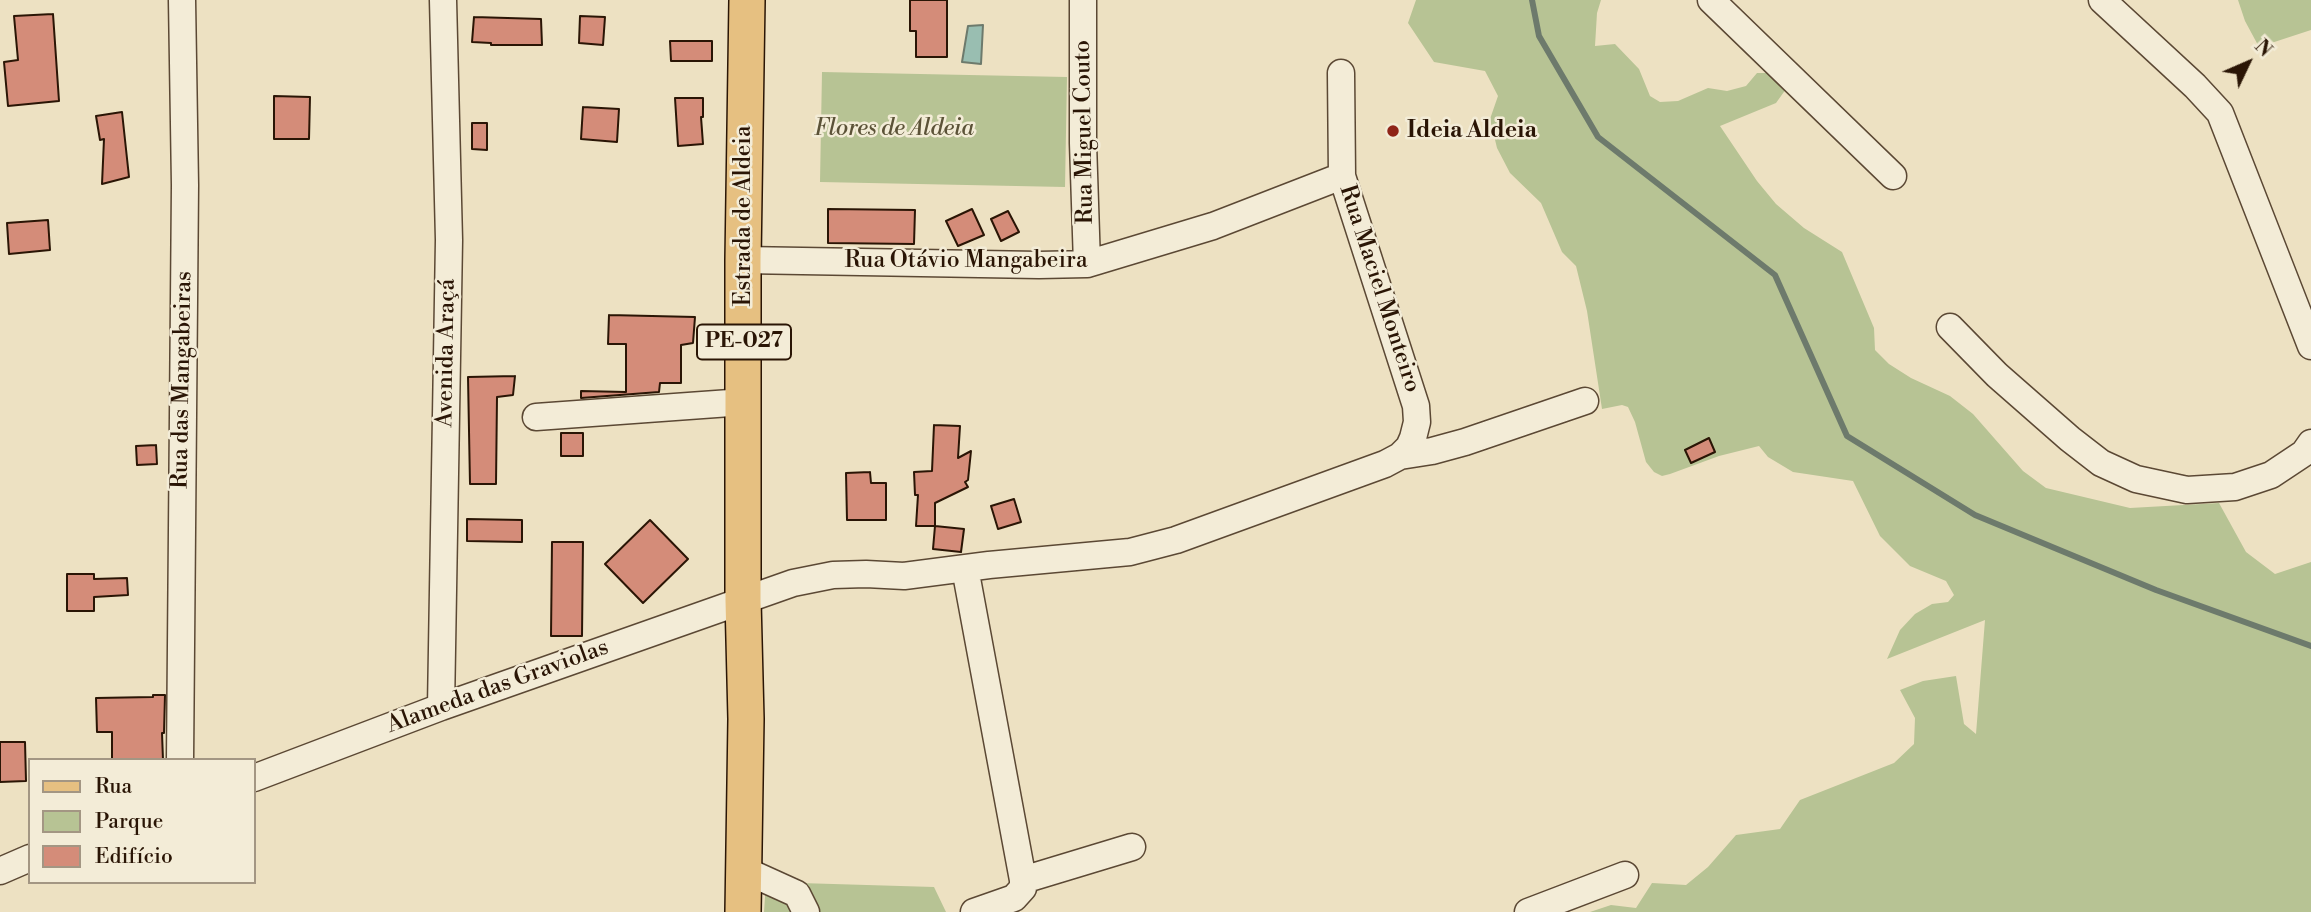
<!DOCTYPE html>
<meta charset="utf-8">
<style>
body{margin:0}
#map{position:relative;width:2311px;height:912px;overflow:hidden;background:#ede1c2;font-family:"Libre Bodoni",serif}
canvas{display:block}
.legend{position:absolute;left:28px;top:758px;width:228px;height:126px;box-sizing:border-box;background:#f3ecd7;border:2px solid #a39683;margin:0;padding:9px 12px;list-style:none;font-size:21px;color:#2a1505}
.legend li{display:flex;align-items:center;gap:14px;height:35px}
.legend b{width:35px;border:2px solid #a39683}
.north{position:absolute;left:2213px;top:28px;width:70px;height:70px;-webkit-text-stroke:5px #f3ecd7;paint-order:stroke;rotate:46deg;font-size:19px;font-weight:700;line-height:28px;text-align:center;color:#2a1505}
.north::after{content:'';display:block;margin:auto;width:24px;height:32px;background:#2a1505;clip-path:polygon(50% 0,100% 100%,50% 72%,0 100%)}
</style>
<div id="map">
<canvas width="2311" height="912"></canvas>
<ul class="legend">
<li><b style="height:9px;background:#e6c081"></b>Rua</li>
<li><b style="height:19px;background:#b7c394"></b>Parque</li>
<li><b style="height:19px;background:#d48c79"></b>Edifício</li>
</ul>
<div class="north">N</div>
</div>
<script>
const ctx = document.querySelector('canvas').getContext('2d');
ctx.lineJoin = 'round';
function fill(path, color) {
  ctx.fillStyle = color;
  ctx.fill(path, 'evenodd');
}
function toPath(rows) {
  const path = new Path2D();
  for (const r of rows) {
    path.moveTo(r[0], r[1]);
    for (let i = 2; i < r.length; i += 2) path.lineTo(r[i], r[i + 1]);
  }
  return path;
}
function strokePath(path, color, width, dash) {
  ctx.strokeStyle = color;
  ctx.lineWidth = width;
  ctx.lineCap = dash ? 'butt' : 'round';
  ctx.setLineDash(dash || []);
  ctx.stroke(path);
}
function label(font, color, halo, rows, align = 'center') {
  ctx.font = font + ' "Libre Bodoni",serif';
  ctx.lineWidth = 5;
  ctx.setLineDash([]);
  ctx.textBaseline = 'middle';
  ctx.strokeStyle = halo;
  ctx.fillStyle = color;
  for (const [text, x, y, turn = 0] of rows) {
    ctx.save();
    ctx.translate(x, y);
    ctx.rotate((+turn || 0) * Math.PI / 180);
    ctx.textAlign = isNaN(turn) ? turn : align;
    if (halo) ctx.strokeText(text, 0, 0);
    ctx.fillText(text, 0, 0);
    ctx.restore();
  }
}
fill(toPath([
 [1416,0,1601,0,1597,13,1595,46,1615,44,1639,69,1650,96,1660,102,1678,101,1708,88,1727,91,1746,86,1757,73,1769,73,1786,89,1776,103,1720,126,1757,181,1776,204,1804,228,1842,252,1874,328,1875,350,1889,364,1911,378,1950,396,1973,414,2023,471,2046,488,2130,508,2219,503,2246,552,2275,574,2311,562,2311,912,1590,912,1611,905,1636,908,1652,883,1686,885,1708,867,1736,835,1780,829,1800,800,1894,763,1914,744,1915,718,1900,690,1923,681,1956,676,1964,724,1976,734,1985,620,1887,659,1900,630,1915,614,1932,604,1948,602,1954,595,1946,581,1910,566,1880,536,1853,481,1793,472,1768,457,1759,446,1719,456,1670,474,1662,476,1654,472,1646,462,1635,422,1628,407,1622,405,1602,409,1587,311,1576,266,1562,252,1541,203,1510,173,1497,148,1490,119,1498,96,1485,71,1434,62,1408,23],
 [2238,0,2311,0,2311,30,2259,47,2245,21],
 [822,72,1067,77,1065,187,820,182],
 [766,882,934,887,946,912,764,912]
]), '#b7c394');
const water = toPath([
 [983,25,981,64,962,62,968,26,983,25]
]);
fill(water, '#99beb1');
strokePath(water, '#6d7a6c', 2);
strokePath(toPath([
 [1532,0,1539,36,1598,137,1775,275,1847,436,1975,515,2156,590,2311,646]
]), '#6d7a6c', 6);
const building = toPath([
 [910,0,947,0,947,57,916,57,916,31,910,31,910,0],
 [53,14,59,101,8,106,4,62,18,60,14,16,53,14],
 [580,16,605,17,603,45,579,43,580,16],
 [474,17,541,19,542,45,491,45,491,43,472,42,474,17],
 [670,41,712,41,712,61,671,61,670,41],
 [274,96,310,97,309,139,274,139,274,96],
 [675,98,703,98,703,117,701,117,703,144,678,146,675,98],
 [583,107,619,109,617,142,581,139,583,107],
 [122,112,129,177,102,184,104,139,100,140,96,116,122,112],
 [472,123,487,123,487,150,472,149,472,123],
 [828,209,915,210,914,244,828,243,828,209],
 [972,209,984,235,958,246,946,221,972,209],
 [1008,211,1019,232,1001,241,991,219,1008,211],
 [48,220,50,250,9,254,7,223,48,220],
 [609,315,695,317,693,343,681,345,681,383,660,383,659,392,581,398,581,391,626,392,626,344,608,344,609,315],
 [515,376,513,395,497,397,496,484,470,484,468,377,515,376],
 [934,425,960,426,958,458,971,451,968,480,965,482,968,487,935,503,935,526,916,526,918,495,915,495,914,472,932,471,934,425],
 [561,433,583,433,583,456,561,456,561,433],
 [1709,438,1715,452,1691,463,1685,450,1709,438],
 [156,445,157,464,137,465,136,446,156,445],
 [870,472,871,483,886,483,886,520,847,520,846,473,870,472],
 [1014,499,1021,522,998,529,991,506,1014,499],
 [467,519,522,520,522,542,467,541,467,519],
 [650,520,688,559,643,603,605,564,650,520],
 [935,526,964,529,961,552,933,549,935,526],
 [552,542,583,542,582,636,551,636,552,542],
 [67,574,94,574,94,579,127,578,128,595,94,597,94,611,67,611,67,574],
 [153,695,165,695,164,733,162,733,163,760,112,760,112,732,97,732,96,698,153,697,153,695],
 [0,742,25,742,26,781,0,782,0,742]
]);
fill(building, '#d48c79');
strokePath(building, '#2a1505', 2);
const minor = toPath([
 [1083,0,1083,143,1087,264],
 [1711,0,1893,176],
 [2102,0,2195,86,2220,113,2311,346],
 [743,260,1039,265,1087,264,1213,226,1342,176],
 [1950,327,1997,375,2070,439,2101,463,2136,479,2187,490,2235,487,2271,475,2304,453,2311,443],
 [536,417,744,402],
 [1400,456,1432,451,1465,442,1585,401],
 [965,568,1023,880,1023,888,1014,898,974,912],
 [441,707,449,240,443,0],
 [180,760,185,185,182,0],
 [254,778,441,707,793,583,833,575,866,574,904,576,989,565,1130,552,1176,540,1385,464,1400,456,1409,447,1413,438,1417,422,1416,406,1342,176,1341,73],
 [744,870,797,894,806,912],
 [0,871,30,858],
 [1023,880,1132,847],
 [1528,912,1625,875]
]);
const major = toPath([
 [743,912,746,719,743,600,743,260,747,0]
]);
strokePath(minor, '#5b4834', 29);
strokePath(major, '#2a1505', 38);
strokePath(minor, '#f3ecd7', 26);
strokePath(major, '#e6c081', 35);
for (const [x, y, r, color] of [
 [1393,131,7,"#8f2418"]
]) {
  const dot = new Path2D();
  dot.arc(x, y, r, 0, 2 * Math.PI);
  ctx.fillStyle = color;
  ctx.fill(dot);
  strokePath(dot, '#f3ecd7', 2.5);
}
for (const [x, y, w] of [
 [744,342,94]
]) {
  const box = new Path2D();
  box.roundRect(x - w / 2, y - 17.5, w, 35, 5);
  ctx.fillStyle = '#f3ecd7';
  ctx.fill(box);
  strokePath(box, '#2a1505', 2);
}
label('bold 21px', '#2a1505', null, [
 ["PE-027",744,342]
]);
label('italic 23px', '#5b5237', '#f3ecd7', [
 ["Flores de Aldeia",894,129]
]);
label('bold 23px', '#2a1505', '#f3ecd7', [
 ["Ideia Aldeia",1407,131]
], 'left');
label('23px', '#2a1505', '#f3ecd7', [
 ["Rua Miguel Couto",1085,132,-91],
 ["Estrada de Aldeia",744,216,-90],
 ["Rua Otávio Mangabeira",966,261],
 ["Rua Maciel Monteiro",1379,289,72],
 ["Avenida Araçá",447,353,-89],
 ["Rua das Mangabeiras",183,380,-89],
 ["Alameda das Graviolas",498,687,-20]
]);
</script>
